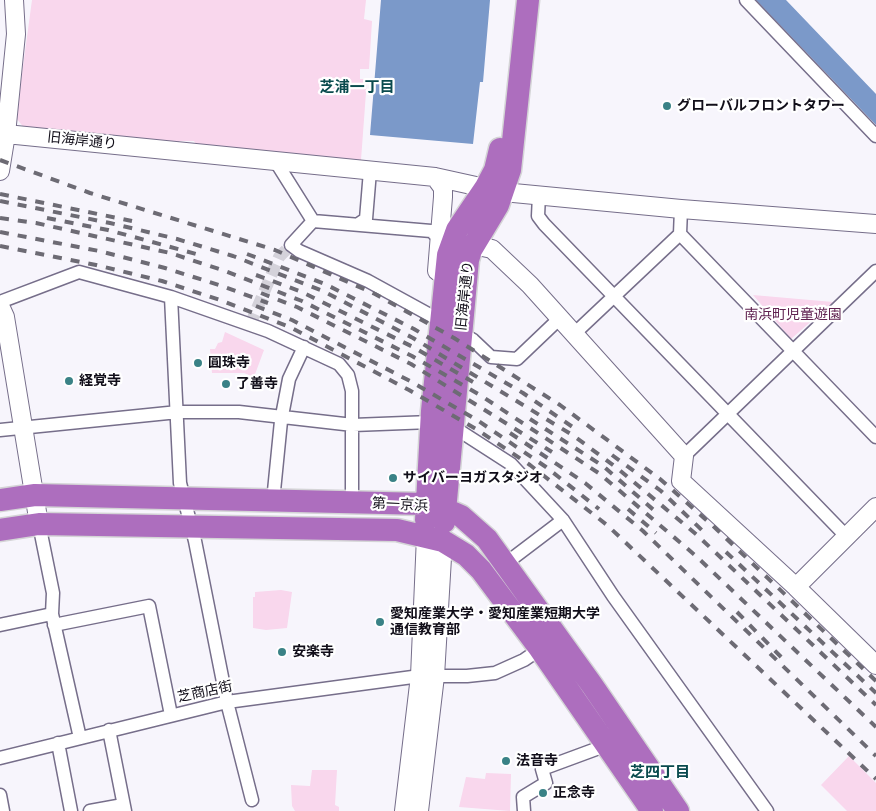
<!DOCTYPE html>
<meta charset="utf-8">
<style>
body{margin:0}
canvas{display:block;background:#f7f5fc}
</style>
<canvas width="876" height="811"></canvas>
<script>
const ctx = document.querySelector('canvas').getContext('2d');
ctx.lineJoin = 'round';
function fill(path, color) {
  ctx.fillStyle = color;
  ctx.fill(path, 'evenodd');
}
function toPath(rows) {
  const path = new Path2D();
  for (const r of rows) {
    path.moveTo(r[0], r[1]);
    for (let i = 2; i < r.length; i += 2) path.lineTo(r[i], r[i + 1]);
  }
  return path;
}
function strokePath(path, color, width, dash) {
  ctx.strokeStyle = color;
  ctx.lineWidth = width;
  ctx.lineCap = dash ? 'butt' : 'round';
  ctx.setLineDash(dash || []);
  ctx.stroke(path);
}
function label(font, color, halo, rows, align = 'center') {
  ctx.font = font + ' "PT Sans","Noto Sans JP",sans-serif';
  ctx.lineWidth = 4.5;
  ctx.setLineDash([]);
  ctx.textBaseline = 'middle';
  ctx.strokeStyle = halo;
  ctx.fillStyle = color;
  for (const [text, x, y, turn = 0] of rows) {
    ctx.save();
    ctx.translate(x, y);
    ctx.rotate((+turn || 0) * Math.PI / 180);
    ctx.textAlign = isNaN(turn) ? turn : align;
    if (halo) ctx.strokeText(text, 0, 0);
    ctx.fillText(text, 0, 0);
    ctx.restore();
  }
}
fill(toPath([
 [32,0,366,0,364,19,372,21,369,69,360,69,360,79,367,79,361,160,197,146,194,141,180,141,176,144,25,129,16,118],
 [753,295,833,302,791,339],
 [225,332,264,350,254,377,244,373,212,373,210,349,215,349,218,343,222,342],
 [281,590,292,592,287,628,266,630,253,628,253,597,255,597,255,592],
 [849,756,876,783,876,811,847,811,821,785],
 [312,770,337,770,335,805,339,807,339,811,295,811,292,806,291,785,310,786],
 [486,773,511,774,510,811,459,807,466,777,485,779]
]), '#f9d7ed');
fill(toPath([
 [381,0,490,0,483,82,480,82,473,144,370,135],
 [756,0,786,0,876,94,876,125]
]), '#7b99c9');
strokePath(toPath([
 [250,325,279,257,291,245]
]), '#d4d2da', 12, [12, 6]);
const street = toPath([
 [746,0,876,136],
 [276,162,313,221,431,231,439,238],
 [539,195,538,216,544,224,846,536],
 [313,221,291,245,299,251,368,281,441,321,473,340,491,357,517,359,560,318],
 [360,223,366,219,370,171],
 [680,234,876,437],
 [171,297,180,483,195,541,227,702,252,800],
 [0,302,79,272,171,297,268,331,339,364,348,375,352,391,352,503],
 [574,334,680,234,681,209],
 [0,430,178,412,239,412,353,425,431,422,452,426,511,464,563,520,613,596,767,811],
 [684,456,876,271],
 [273,501,281,421,289,379,304,347],
 [39,524,53,593,52,614,80,738],
 [505,564,563,520],
 [0,625,52,614],
 [54,625,149,606,171,715],
 [109,730,125,811],
 [58,743,71,811],
 [0,758,227,702,420,676,467,676,495,673,524,660,540,649],
 [0,795,3,811],
 [90,811,123,805],
 [524,811,523,797,546,783,542,769,607,745]
]);
const secondary = toPath([
 [6,134,435,177,503,192,681,209,876,224],
 [0,171,6,134,16,34,14,0],
 [435,177,443,188,443,197,437,271],
 [462,249,473,245,492,249,530,285,684,456,681,481,796,587,876,665],
 [0,306,5,317,39,524],
 [796,587,876,507],
 [404,811,420,676,426,536],
 [419,811,435,676,443,541]
]);
const highway = toPath([
 [0,500,35,495,426,504,445,509,461,516,487,539,592,685,678,811],
 [426,520,432,411,448,255,457,230,486,187,495,170,500,149],
 [444,522,468,260,471,250,498,205,510,170,528,0],
 [0,530,39,524,397,530,443,541,466,555,481,570,540,649,652,811]
]);
strokePath(street, '#766e8a', 15);
strokePath(secondary, '#766e8a', 20);
strokePath(highway, '#d4d4d6', 25);
strokePath(street, '#fff', 12);
strokePath(secondary, '#fff', 18);
strokePath(highway, '#ad6ebe', 22);
strokePath(toPath([
 [0,160,90,193,275,250,375,294,454,338,560,405,660,479,712,525,876,681],
 [0,194,132,221],
 [0,201,110,223,177,239,233,256,323,291,413,338,574,436,617,468,697,535,876,705],
 [0,218,36,223,170,253,225,271,302,301,412,356,480,395,600,474,696,556,876,727],
 [47,218,108,230,200,255],
 [0,232,99,251,165,268,222,286,268,303],
 [0,246,96,265,162,281,220,300,290,327,409,390,476,429,530,465,607,525,876,779],
 [247,254,325,284,414,329,523,393,577,430],
 [256,275,302,292,413,347,473,382],
 [261,293,297,307,411,364,552,452],
 [256,306,292,320,410,381,477,420,546,467,599,509],
 [530,419,603,466,656,512],
 [510,433,585,483,643,531,876,756],
 [612,455,661,491,707,535],
 [628,509,656,533],
 [726,552,876,693],
 [737,612,786,662]
]), '#6d6b74', 4, [9, 9]);
for (const [x, y, r, color] of [
 [667,106,5,"#3a8286"],
 [198,363,5,"#3a8286"],
 [69,381,5,"#3a8286"],
 [226,384,5,"#3a8286"],
 [393,478,5,"#3a8286"],
 [380,622,5,"#3a8286"],
 [282,652,5,"#3a8286"],
 [506,761,5,"#3a8286"],
 [543,793,5,"#3a8286"]
]) {
  const dot = new Path2D();
  dot.arc(x, y, r, 0, 2 * Math.PI);
  ctx.fillStyle = color;
  ctx.fill(dot);
  strokePath(dot, '#fff', 2);
}
label('bold 14px', '#110e19', '#fff', [
 ["グローバルフロントタワー",677,106],
 ["圓珠寺",208,363],
 ["経覚寺",79,381],
 ["了善寺",236,384],
 ["サイバーヨガスタジオ",403,478],
 ["愛知産業大学・愛知産業短期大学",390,614],
 ["通信教育部",390,630],
 ["安楽寺",292,652],
 ["法音寺",516,761],
 ["正念寺",553,793]
], 'left');
label('14px', '#110e19', '#fff', [
 ["旧海岸通り",82,141,6],
 ["旧海岸通り",465,296,-84],
 ["第一京浜",400,505,3],
 ["芝商店街",205,692,-12]
]);
label('14px', '#5f2150', '#fff', [
 ["南浜町児童遊園",793,315]
]);
label('bold 15px', '#0a4b4e', '#fff', [
 ["芝浦一丁目",357,88],
 ["芝四丁目",660,773]
]);
</script>
